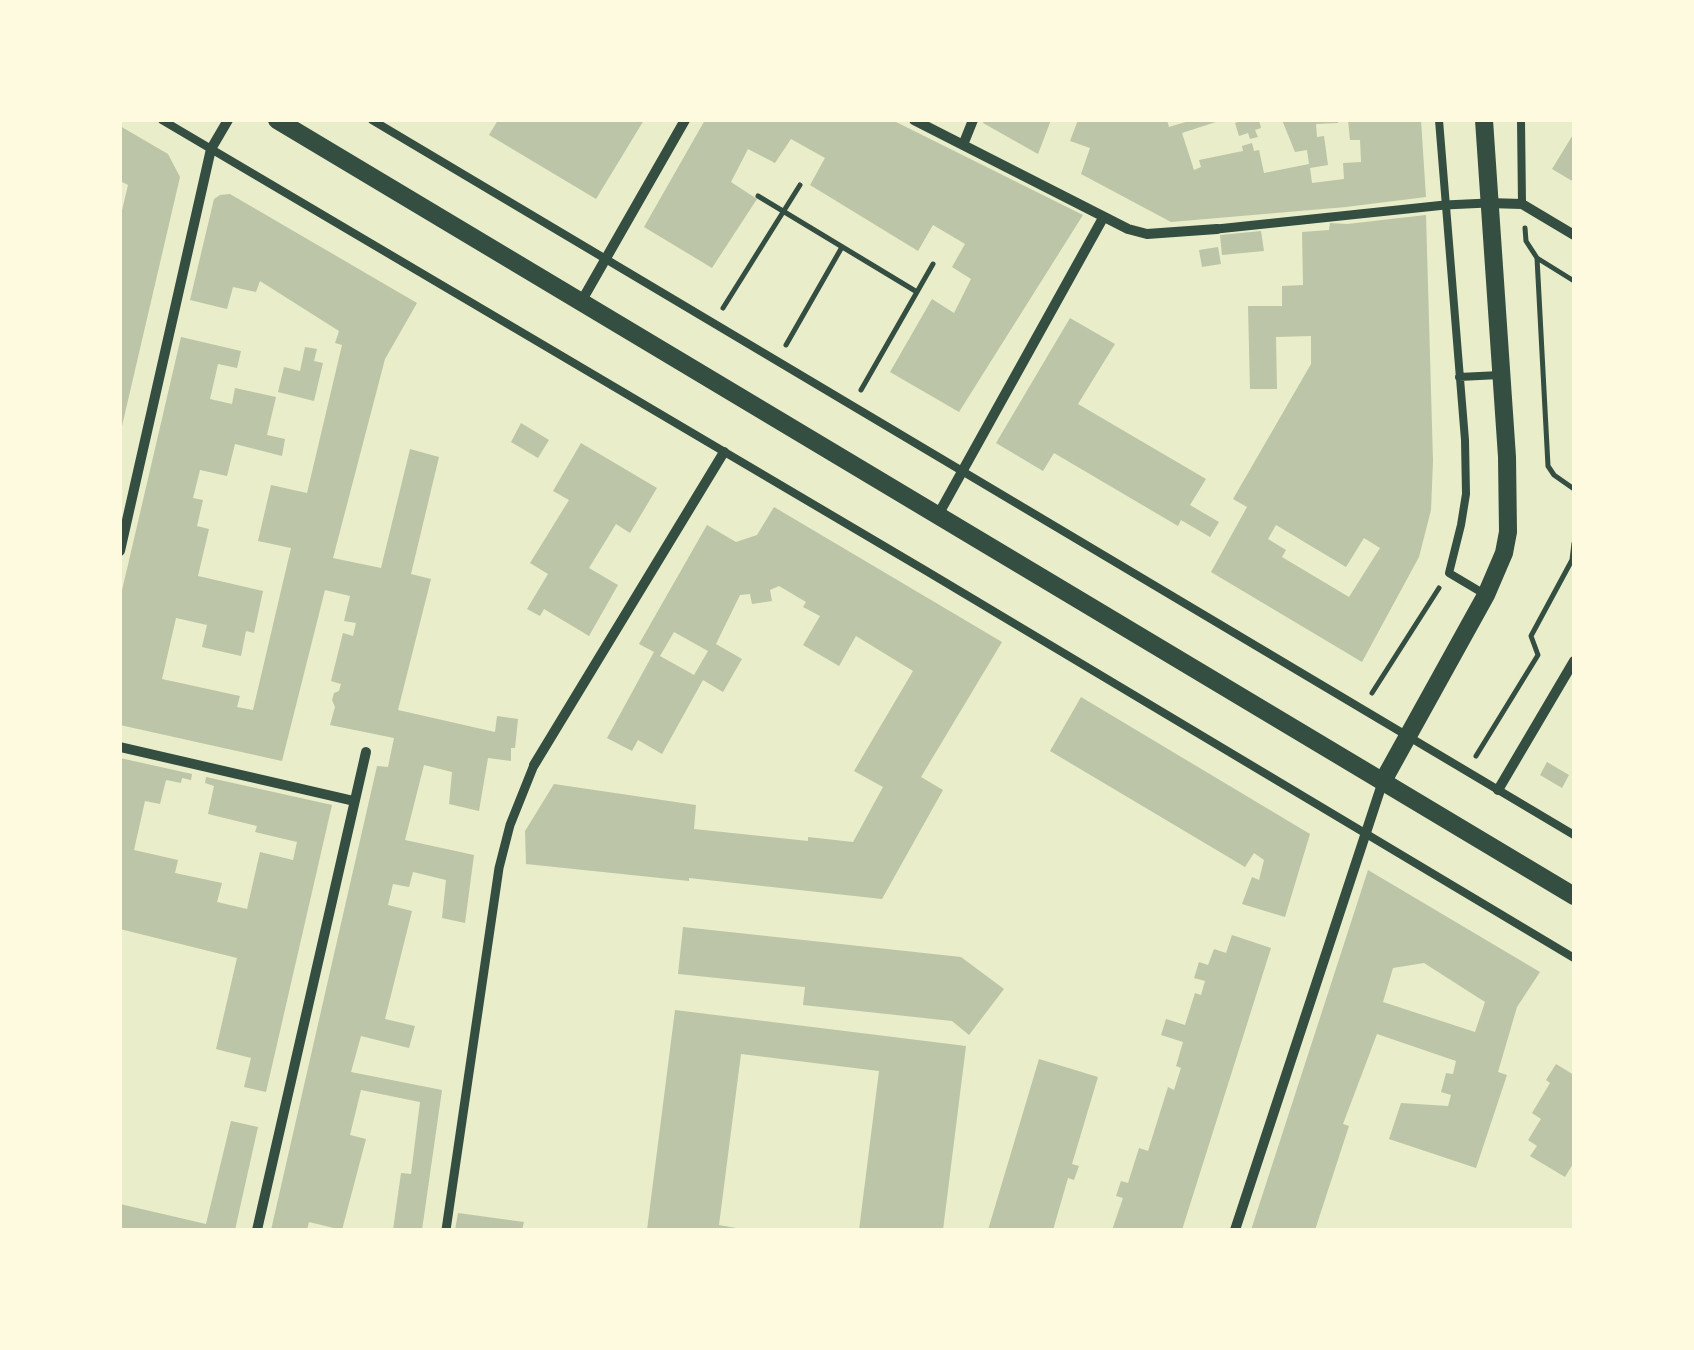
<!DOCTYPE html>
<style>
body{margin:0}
#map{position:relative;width:1694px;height:1350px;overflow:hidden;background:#e9edc9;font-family:Manrope,sans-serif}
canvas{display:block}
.frame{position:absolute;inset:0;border:122px solid #fefae0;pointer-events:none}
</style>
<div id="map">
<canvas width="1694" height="1350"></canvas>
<div class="frame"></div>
</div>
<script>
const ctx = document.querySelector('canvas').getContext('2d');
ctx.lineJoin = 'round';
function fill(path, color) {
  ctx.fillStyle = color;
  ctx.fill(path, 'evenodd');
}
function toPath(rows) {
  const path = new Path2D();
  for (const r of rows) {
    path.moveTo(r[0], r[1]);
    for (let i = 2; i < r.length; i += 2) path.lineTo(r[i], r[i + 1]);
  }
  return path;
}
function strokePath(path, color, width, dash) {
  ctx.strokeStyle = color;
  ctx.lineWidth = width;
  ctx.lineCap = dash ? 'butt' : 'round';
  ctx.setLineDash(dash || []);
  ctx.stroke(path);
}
fill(toPath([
 [498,120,579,121,644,120,596,199,489,135],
 [705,120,892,120,1083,215,959,412,890,372,932,299,954,313,971,279,952,267,965,244,933,225,918,251,810,185,825,158,791,139,775,163,748,149,731,182,757,199,712,268,644,227],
 [984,120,1051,120,1038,154,983,123],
 [1078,120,1167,120,1169,127,1192,120,1222,120,1182,133,1194,170,1201,167,1199,160,1243,151,1242,146,1252,143,1254,151,1259,150,1264,173,1309,164,1307,150,1295,152,1282,120,1338,120,1338,123,1316,124,1317,137,1324,136,1328,165,1310,168,1312,183,1344,179,1343,163,1361,162,1360,140,1350,140,1348,120,1421,120,1426,197,1346,207,1171,222,1081,174,1090,148,1070,141],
 [1243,120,1259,120,1261,128,1255,130,1258,137,1250,139,1248,133,1239,136,1235,123],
 [120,126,168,154,180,177,122,426,120,219,128,185,120,181],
 [1574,133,1574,182,1552,169],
 [230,194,417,303,385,359,333,558,381,568,410,449,439,457,411,574,431,579,398,710,495,732,497,716,518,719,515,748,511,748,511,761,488,758,479,811,449,804,452,772,424,765,405,840,474,855,465,923,442,918,446,880,413,872,409,887,393,884,388,905,412,911,385,1019,415,1026,409,1048,361,1036,351,1072,442,1090,422,1230,393,1230,401,1173,411,1174,420,1102,361,1090,350,1135,366,1139,342,1230,309,1222,307,1230,271,1230,377,766,388,767,394,738,330,725,335,707,332,700,334,693,339,691,341,684,331,681,343,633,353,636,356,623,344,621,350,596,325,590,282,761,120,725,120,599,181,337,241,351,237,368,218,364,210,399,232,404,235,388,276,397,267,435,285,439,282,456,235,444,227,476,200,470,193,498,203,500,197,526,209,529,198,576,263,591,254,633,246,631,241,656,202,647,207,625,176,618,162,679,240,696,237,707,253,710,291,548,258,541,271,485,307,493,342,345,335,343,339,331,260,281,256,292,233,287,227,309,190,300,214,199,220,195],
 [1426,215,1433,461,1431,510,1419,557,1362,662,1211,572,1247,507,1233,499,1311,364,1311,336,1276,337,1277,389,1250,389,1248,306,1282,306,1282,286,1303,285,1302,232,1329,230,1330,223,1347,224],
 [1276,525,1346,567,1364,538,1380,548,1349,597,1282,557,1286,550,1268,539],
 [1261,231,1264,251,1222,255,1220,235],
 [1218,247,1221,264,1202,267,1199,250],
 [1070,318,1115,344,1078,404,1206,479,1190,505,1219,522,1210,537,1181,520,1178,526,1054,453,1043,471,996,443],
 [305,347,317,349,314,361,323,363,314,401,278,392,284,367,300,371],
 [521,423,549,440,538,458,511,442],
 [581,443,657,488,630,533,616,524,589,568,618,585,589,636,544,609,540,616,527,609,548,574,530,563,569,500,553,491],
 [774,507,1002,642,921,777,943,790,882,899,689,878,689,881,526,864,525,831,554,784,696,805,694,829,808,841,808,837,853,842,883,787,854,771,913,671,856,636,839,666,803,645,820,616,803,607,806,602,779,586,770,590,772,601,752,604,750,594,740,595,716,644,742,659,723,692,703,680,662,754,638,740,632,751,607,738,654,652,639,644,707,525,736,542,757,535],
 [674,632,708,651,694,675,660,656],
 [1081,697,1310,834,1285,917,1242,904,1252,877,1259,880,1264,860,1254,853,1245,867,1050,751],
 [120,758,192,774,191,780,182,778,181,783,166,780,160,804,145,801,134,850,178,860,175,873,222,883,217,902,247,909,260,852,293,860,297,842,255,832,257,826,208,814,214,786,205,783,206,777,332,805,266,1092,244,1087,251,1058,216,1049,237,958,120,929],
 [1547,762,1569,775,1562,788,1540,775],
 [1368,870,1540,972,1517,1007,1498,1072,1507,1075,1476,1168,1389,1139,1401,1103,1448,1106,1451,1095,1441,1092,1446,1073,1453,1074,1456,1061,1377,1034,1343,1124,1349,1126,1315,1230,1251,1230],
 [1424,963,1485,1002,1475,1032,1383,1002,1393,968],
 [683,927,961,957,1004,989,969,1035,952,1021,803,1005,805,987,678,974],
 [1232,935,1271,948,1182,1230,1112,1230,1123,1198,1116,1196,1121,1181,1128,1183,1139,1148,1148,1151,1168,1087,1174,1090,1181,1068,1176,1066,1183,1042,1161,1035,1166,1019,1185,1025,1195,993,1201,995,1205,981,1194,978,1199,962,1208,965,1214,949,1226,953],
 [675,1010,966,1046,943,1230,859,1230,879,1071,741,1054,719,1225,736,1228,736,1230,647,1230],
 [1039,1059,1098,1077,1072,1164,1079,1166,1074,1180,1068,1178,1053,1230,988,1230],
 [1556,1064,1574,1075,1574,1162,1565,1177,1530,1156,1537,1146,1528,1140,1541,1119,1532,1113,1550,1083,1546,1080],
 [231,1121,258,1127,235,1230,120,1230,120,1204,206,1224],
 [458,1213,524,1222,522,1230,455,1230]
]), '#bcc5a7');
strokePath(toPath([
 [758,196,917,292],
 [1525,228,1526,241,1537,258,1574,281],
 [1537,258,1548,466,1554,475,1574,489],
 [723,308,800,185],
 [786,345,842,247],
 [861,390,933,264],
 [1372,693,1439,588],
 [1476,756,1538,655,1531,636,1572,560,1574,543]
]), '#344e41', 5);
strokePath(toPath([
 [162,120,928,572,1574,958],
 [372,120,1574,835],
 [1439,120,1465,440,1466,494,1461,525,1449,573,1486,595],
 [1521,120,1522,204],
 [1459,377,1500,375]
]), '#344e41', 8);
strokePath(toPath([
 [1217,229,1445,205,1488,203],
 [446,1230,499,868,510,825,534,765]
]), '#344e41', 9);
strokePath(toPath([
 [914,120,1128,229,1147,234,1217,229],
 [963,145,973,120],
 [1488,203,1522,204,1574,235],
 [581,302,685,120],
 [938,515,1103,218],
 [120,551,211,149,228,120],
 [120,747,354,801],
 [534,765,724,452],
 [1498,790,1574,661],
 [257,1230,366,752],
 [1235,1230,1383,781]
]), '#344e41', 10);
strokePath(toPath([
 [277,120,1574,896],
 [1383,781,1486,595,1504,553,1508,532,1507,457,1484,120]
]), '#344e41', 18);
</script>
